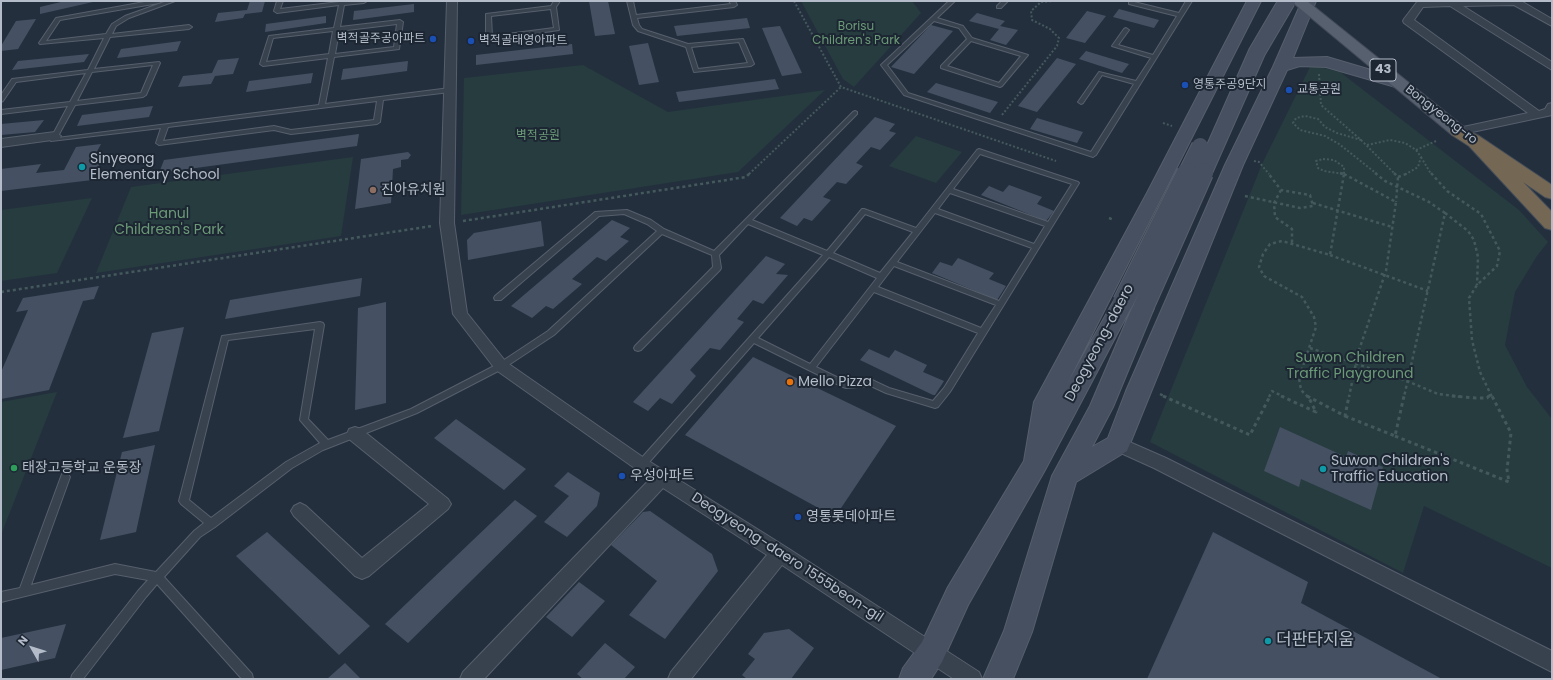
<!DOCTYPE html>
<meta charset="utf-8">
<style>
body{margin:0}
#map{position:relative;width:1553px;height:680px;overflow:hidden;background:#242f3e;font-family:Poppins,sans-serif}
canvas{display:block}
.frame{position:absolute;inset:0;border:2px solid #b4bcc9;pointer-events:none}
.north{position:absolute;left:12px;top:628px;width:40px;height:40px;-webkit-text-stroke:3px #1d2633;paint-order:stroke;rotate:309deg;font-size:11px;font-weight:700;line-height:16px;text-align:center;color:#b4bcc9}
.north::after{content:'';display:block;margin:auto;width:14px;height:18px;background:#b4bcc9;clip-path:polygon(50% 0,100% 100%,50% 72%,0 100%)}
</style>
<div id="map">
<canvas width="1553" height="680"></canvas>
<div class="frame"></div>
<div class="north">N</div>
</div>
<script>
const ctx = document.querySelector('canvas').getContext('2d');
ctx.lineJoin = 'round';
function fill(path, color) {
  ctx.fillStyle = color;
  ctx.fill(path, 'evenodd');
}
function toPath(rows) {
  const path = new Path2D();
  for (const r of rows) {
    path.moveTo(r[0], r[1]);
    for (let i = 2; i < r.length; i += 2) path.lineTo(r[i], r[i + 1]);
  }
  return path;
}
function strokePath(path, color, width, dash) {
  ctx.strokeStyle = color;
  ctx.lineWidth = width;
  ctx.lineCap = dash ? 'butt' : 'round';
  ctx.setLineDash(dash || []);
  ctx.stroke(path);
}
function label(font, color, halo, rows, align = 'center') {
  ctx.font = font + ' Poppins,"Noto Sans KR",sans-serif';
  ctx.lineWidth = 4;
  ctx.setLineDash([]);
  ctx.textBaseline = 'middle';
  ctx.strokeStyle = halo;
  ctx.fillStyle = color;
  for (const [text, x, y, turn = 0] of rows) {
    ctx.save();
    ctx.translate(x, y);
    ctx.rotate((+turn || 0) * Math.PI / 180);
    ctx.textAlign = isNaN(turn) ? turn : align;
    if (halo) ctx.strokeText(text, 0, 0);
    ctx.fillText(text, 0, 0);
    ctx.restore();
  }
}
fill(toPath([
 [801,1,912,1,921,13,854,87,843,79],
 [583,65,668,112,825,90,738,172,461,215,464,78],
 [1310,67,1319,67,1340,72,1519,210,1548,242,1537,256,1515,292,1505,345,1527,387,1552,419,1552,568,1424,506,1403,573,1150,442,1262,164],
 [916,136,962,152,936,183,889,166],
 [353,157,341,236,96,273,131,187],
 [92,198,57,273,1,281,1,210],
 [57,392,1,535,1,402]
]), '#263c3f');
fill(toPath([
 [65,1,93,1,93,2,40,14,40,7],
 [250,1,265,1,262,12,245,14,243,18,215,22,218,13,247,10],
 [589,1,608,1,615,34,595,36],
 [414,4,414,12,353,20,354,11],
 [1119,9,1159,20,1154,28,1113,17],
 [1087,11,1106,16,1085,43,1066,38],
 [977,13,1005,21,1000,26,1018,30,1006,45,990,40,999,29,969,21],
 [326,16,326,23,265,32,266,24],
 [747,18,750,28,677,36,674,26],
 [36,19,18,49,1,51,1,46,16,21],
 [931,25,953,31,914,74,891,67],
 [780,26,802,73,782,76,762,28],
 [181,41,177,51,117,58,121,49],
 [648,43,659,82,639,85,629,46],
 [572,44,573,54,476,65,476,55],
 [1086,51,1129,64,1122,73,1079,59],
 [89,54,84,62,12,70,18,61],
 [239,58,233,74,215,76,211,84,178,87,183,76,212,73,218,60],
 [1057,58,1076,64,1037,112,1018,106],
 [408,61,407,71,341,80,343,69],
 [313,73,311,83,246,92,249,81],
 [775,79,779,89,679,102,676,92],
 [936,83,998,102,990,113,927,92],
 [153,106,149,117,77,126,82,115],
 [875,117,895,124,889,131,896,133,880,150,871,147,856,163,863,166,846,184,837,182,823,197,831,200,812,221,804,218,797,226,780,218],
 [1037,118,1083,132,1077,143,1030,129],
 [44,120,35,132,1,135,1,124],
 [359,134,357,146,159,173,164,160],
 [101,144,94,157,104,155,92,180,1,191,1,169,41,164,36,173,64,170,76,147],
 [408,152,411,155,408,159,401,160,401,167,393,169,391,203,355,209,361,159],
 [1009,185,1042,197,1037,204,1054,211,1046,221,981,195,989,186,1003,192],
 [612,220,630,228,620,237,629,241,606,261,597,257,572,279,582,284,553,309,546,306,532,318,511,306],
 [541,221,544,246,468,260,467,240,474,233],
 [766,256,785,264,776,274,788,275,763,304,753,300,737,319,744,322,720,350,710,348,690,370,696,376,672,404,660,398,648,411,633,402],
 [958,258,994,273,989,279,1006,286,997,300,932,273,940,262,952,266],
 [362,278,360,296,225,319,230,300],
 [99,286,94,299,83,301,49,390,1,399,1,372,28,310,16,312,23,298],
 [386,302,386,403,355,410,358,308],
 [184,327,159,431,123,438,152,333],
 [869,349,889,358,895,350,927,365,923,372,944,381,935,395,933,395,860,360],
 [753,357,896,426,835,517,685,435],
 [456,419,526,469,504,490,434,438],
 [1280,427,1346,457,1348,451,1383,467,1371,510,1301,479,1299,487,1264,471],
 [155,445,136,532,100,540,122,452],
 [568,472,600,493,597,506,567,537,544,522,569,496,554,486],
 [515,500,537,516,408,643,385,624],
 [650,511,712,554,718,571,665,639,629,615,657,581,611,545,643,512],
 [267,532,370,626,339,655,236,556],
 [1213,532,1308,582,1301,603,1442,679,1147,679],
 [579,582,605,601,572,637,546,617],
 [66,624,55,658,1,670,1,638],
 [789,629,814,648,791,679,747,679,742,675,755,659,748,654,764,633],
 [605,643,635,667,624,679,583,679,577,674],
 [345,663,361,679,327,679]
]), '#455162');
const lane = toPath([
 [150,1,162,1,159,3,60,20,46,41,106,34,112,24,125,16,167,1,175,1,129,18,116,26,112,34,189,25,192,27,189,29,110,37,94,69,159,62,160,63,146,95,143,97,75,105,57,138,319,105,328,58,263,66,260,64,269,36,334,28,339,5,277,13,274,11,277,1,283,1,280,9,339,2,339,1,367,1,364,3,344,5,340,27,400,20,403,22,399,49,334,57,325,104,450,88,453,90,450,92,383,100,380,122,377,124,291,134,274,130,159,145,156,143,161,128,51,141,50,140,68,106,1,114,1,110,70,102,86,73,16,82,3,101,1,102,1,95,12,79,88,70,104,38,40,44,39,43,56,18,150,1],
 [397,24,394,47,335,54,339,31,397,24],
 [333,31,329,54,266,62,273,38,333,31],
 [153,65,141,93,77,101,92,72,153,65],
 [377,101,374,120,291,130,274,126,163,141,168,127,377,101],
 [554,1,560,1,556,7,559,30,489,40,486,38,486,14,551,6,554,1],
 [551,9,554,28,492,36,491,16,551,9],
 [627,1,633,1,636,15,731,4,729,1,735,1,737,5,734,7,637,18,639,25,642,29,688,44,743,39,754,64,751,66,694,72,686,47,638,31,633,25,627,1],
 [739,42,748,63,698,69,691,47,739,42],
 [949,1,955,1,937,18,963,26,972,38,1028,55,1002,86,1000,87,941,68,941,66,967,39,959,28,934,21,887,65,908,93,1091,152,1134,84,1102,75,1083,103,1081,104,1078,102,1099,72,1136,81,1151,58,1112,46,1124,29,1126,28,1129,30,1118,45,1153,55,1177,16,1129,4,1129,1,1135,1,1134,2,1179,13,1186,1,1192,1,1096,155,1093,157,904,95,881,65,949,1],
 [971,41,1021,56,999,83,947,66,971,41],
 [1002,1,1008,1,1001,8,997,8,997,6,1002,1],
 [855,111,857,112,857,114,752,220,827,251,862,209,864,209,916,228,977,150,979,149,1078,182,1079,183,950,392,938,407,935,408,886,393,871,386,846,388,843,387,754,343,644,468,641,469,638,468,636,465,638,462,823,255,748,224,719,255,721,268,720,270,641,350,638,351,635,350,634,348,635,346,713,267,712,255,662,234,554,335,504,368,417,413,323,450,292,468,215,527,200,537,164,577,252,674,253,679,242,679,157,584,146,597,83,679,71,679,72,675,138,591,148,580,115,574,1,602,1,592,20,588,62,474,65,473,68,474,70,477,31,585,115,564,156,572,194,531,204,523,181,504,179,501,222,336,320,322,323,323,324,325,308,419,328,440,411,409,498,364,548,331,657,231,647,224,624,214,599,216,501,300,495,300,494,298,495,296,595,212,627,210,651,220,664,229,714,251,853,112,855,111],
 [980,154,1072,184,1048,222,953,189,980,154],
 [950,193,1045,226,1034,244,938,209,950,193],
 [935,213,1032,248,999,301,897,262,935,213],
 [865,214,913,232,880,273,833,253,865,214],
 [829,257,877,278,810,364,758,338,829,257],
 [894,266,996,305,981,328,878,287,894,266],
 [874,292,978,333,944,388,933,401,889,388,872,380,847,382,816,367,874,292],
 [315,329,300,420,320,443,286,462,211,518,189,500,228,340,315,329]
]);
const street = toPath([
 [447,1,457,1,454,223,467,313,506,362,647,460,786,547,979,672,982,679,954,679,782,565,691,679,668,679,671,672,767,555,663,488,484,679,460,679,463,672,650,479,496,370,453,314,440,223,447,1],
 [1420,1,1521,1,1552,19,1552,26,1514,5,1463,6,1552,62,1552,70,1450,6,1423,7,1414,20,1539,111,1545,109,1548,104,1552,103,1552,115,1458,135,1454,133,1452,131,1454,129,1528,113,1404,23,1403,21,1404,19,1417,2,1420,1],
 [55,132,61,136,59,139,1,147,1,139,55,132],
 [355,427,361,429,448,499,451,504,448,509,369,576,362,579,355,576,294,516,291,511,294,506,300,503,306,506,362,558,429,504,349,439,347,434,349,429,355,427],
 [1118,437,1166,458,1552,651,1552,672,1154,468,1112,449,1110,444,1112,439,1118,437]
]);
const secondary = toPath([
 [1247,1,1261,1,1067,384,1116,297,1123,294,1130,297,1134,302,1045,470,968,605,942,662,931,679,899,679,903,668,922,642,948,587,1024,461,1034,402,1147,193,1247,1],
 [1302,1,1316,1,1293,58,1327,57,1405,80,1407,83,1405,86,1399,88,1326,67,1300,66,1287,70,1243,165,1127,451,1076,482,1032,632,1013,679,983,679,1004,631,1052,476,1090,406,1132,308,1135,303,1143,300,1151,303,1154,308,1113,407,1092,447,1108,438,1126,391,1225,165,1273,67,1302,1]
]);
const primary = toPath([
 [1291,1,1307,1,1464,127,1467,131,1464,135,1458,136,1452,135,1291,1]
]);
const highway = toPath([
 [1458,126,1479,136,1552,185,1552,199,1545,197,1523,182,1552,212,1552,230,1545,228,1469,146,1452,135,1449,131,1452,127,1458,126]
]);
strokePath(lane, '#565f6c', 2);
strokePath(street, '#565f6c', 2);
strokePath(secondary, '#565f6c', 2);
strokePath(primary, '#414a57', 2);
strokePath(highway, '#434c59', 2);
strokePath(toPath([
 [794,1,841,87,1056,161],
 [1319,74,1321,105,1361,140,1337,133,1325,127,1318,119,1305,116,1296,118,1293,123,1300,130,1325,136,1339,144,1377,174],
 [1002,115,1057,46,1059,38,1050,29,1032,20,1031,11,1041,2,1053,1],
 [1163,123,1172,126],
 [1361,140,1395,174],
 [1367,145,1390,140,1405,143,1416,150,1421,157,1418,167,1406,174],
 [1416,150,1436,141],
 [1421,157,1431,174],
 [1323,159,1334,160,1344,167,1344,174,1324,171,1318,168,1316,161,1323,159],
 [1254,161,1259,162,1269,174],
 [749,174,841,87]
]), '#44595c', 2, [2, 2]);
strokePath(toPath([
 [1340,173,1344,174],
 [1375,173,1385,181,1429,202,1445,213,1404,397],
 [1394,173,1398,177,1396,202],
 [1431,173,1447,191,1481,214,1500,251,1497,266,1477,285,1469,298,1472,340,1480,372,1492,397],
 [1344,174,1396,202,1386,271,1358,353,1349,397],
 [1398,177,1409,173],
 [1281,190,1274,203,1275,217,1292,229,1292,244],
 [1245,196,1300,208,1313,206,1310,195,1281,190,1268,173],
 [1313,203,1392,227],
 [1445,213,1468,231,1474,240,1478,257,1477,285],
 [1109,218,1114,220],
 [463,221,746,177,750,173],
 [1330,255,1428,291],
 [1,292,432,226],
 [1310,348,1407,381,1438,394,1462,397],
 [1160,394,1166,397],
 [1269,397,1272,391,1284,397],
 [1308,397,1301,390,1299,378,1316,327,1314,317,1302,297,1264,276,1259,267,1263,254,1270,244,1282,241,1330,255,1344,174],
 [1488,397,1492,393]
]), '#44595c', 2.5, [3, 3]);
strokePath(toPath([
 [1163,396,1250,435,1270,396],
 [1281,396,1316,412,1309,398],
 [1307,396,1345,416,1349,396],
 [1452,396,1476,398,1487,398,1489,396],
 [1345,416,1395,436,1404,396],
 [1395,436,1509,482,1507,470,1511,433,1492,396]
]), '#44595c', 3, [3.5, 3.5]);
fill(lane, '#38414e');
fill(street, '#38414e');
fill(secondary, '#465061');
fill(primary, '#56606e');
fill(highway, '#746855');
const secondaryBridgeFar1 = toPath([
 [1186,174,1200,146],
 [1203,174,1257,52,1287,1]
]);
const secondaryBridge = toPath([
 [1123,302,1187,173],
 [1143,308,1203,173]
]);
strokePath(secondaryBridgeFar1, '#565f6c', 18, []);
strokePath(secondaryBridge, '#565f6c', 22, []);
strokePath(secondaryBridgeFar1, '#465061', 16);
strokePath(secondaryBridge, '#465061', 20);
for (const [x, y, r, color] of [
 [433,39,4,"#1a4fb4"],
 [471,41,4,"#1a4fb4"],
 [1185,85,4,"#1a4fb4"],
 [1289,90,4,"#1a4fb4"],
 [82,167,4,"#0f9aa8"],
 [373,190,4,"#8d6e63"],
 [790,382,4,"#e8710a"],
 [14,468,4,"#2e9e5b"],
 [1323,469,4,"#0f9aa8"],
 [622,476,4,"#1a4fb4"],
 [798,517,4,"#1a4fb4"],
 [1268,641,4,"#0f9aa8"]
]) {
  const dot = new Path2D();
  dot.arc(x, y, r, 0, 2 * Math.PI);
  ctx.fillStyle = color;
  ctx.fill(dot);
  strokePath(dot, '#1d2633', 1.5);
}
label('12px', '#6b9a76', '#1d2633', [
 ["Borisu",856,27],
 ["Children's Park",856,41],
 ["벽적공원",538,136]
]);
label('12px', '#b4bcc9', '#1d2633', [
 ["벽적골주공아파트",425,39,"right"],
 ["벽적골태영아파트",479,41],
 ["영통주공9단지",1193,85],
 ["교통공원",1297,90]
], 'left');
label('12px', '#b4bcc9', '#1d2633', [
 ["Bongyeong-ro",1441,115,38]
]);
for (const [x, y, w] of [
 [1383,70,26]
]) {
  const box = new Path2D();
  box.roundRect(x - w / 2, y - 11, w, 22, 3);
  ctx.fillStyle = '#1d2633';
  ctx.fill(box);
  strokePath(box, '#b4bcc9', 1);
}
label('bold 13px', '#b4bcc9', null, [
 ["43",1383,70]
]);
label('14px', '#b4bcc9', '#1d2633', [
 ["Sinyeong",90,159],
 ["Elementary School",90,175],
 ["진아유치원",381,190],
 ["Mello Pizza",798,382],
 ["Suwon Children's",1331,461],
 ["Traffic Education",1331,477],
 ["태장고등학교 운동장",22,468],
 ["우성아파트",630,476],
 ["영통롯데아파트",806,517]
], 'left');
label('14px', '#6b9a76', '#1d2633', [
 ["Hanul",169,214],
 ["Childresn's Park",169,230],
 ["Suwon Children",1350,358],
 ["Traffic Playground",1350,374]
]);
label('14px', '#b4bcc9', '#1d2633', [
 ["Deogyeong-daero",1100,343,-62],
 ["Deogyeong-daero 1555beon-gil",787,558,33]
]);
label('17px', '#b4bcc9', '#1d2633', [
 ["더판타지움",1276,641]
], 'left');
</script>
